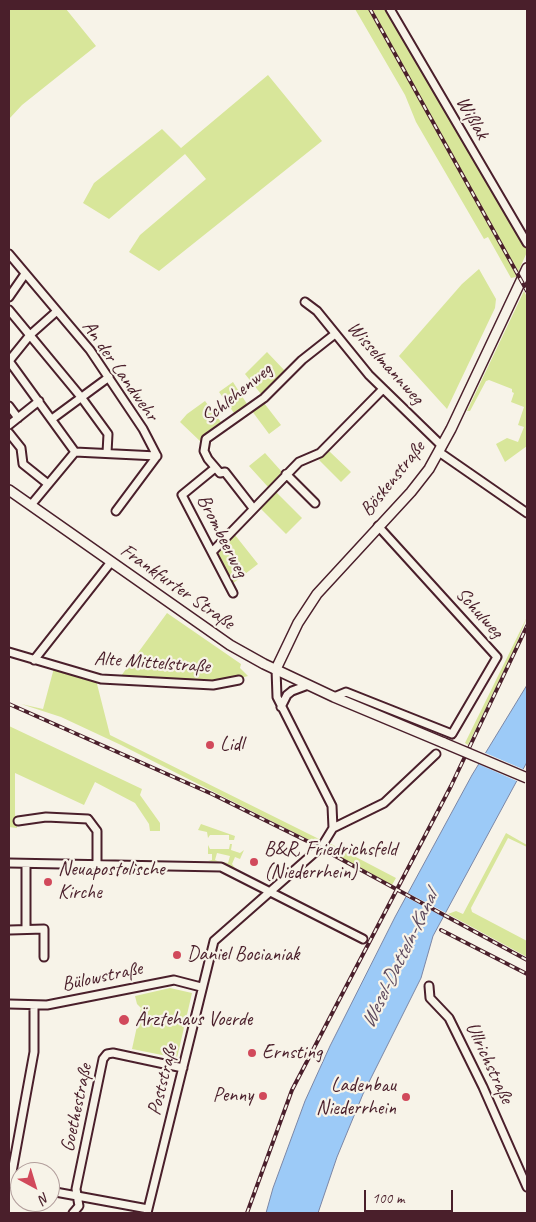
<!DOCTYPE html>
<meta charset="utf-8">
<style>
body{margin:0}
#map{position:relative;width:536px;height:1222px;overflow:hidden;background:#f7f3e8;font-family:Caveat,sans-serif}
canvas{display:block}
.frame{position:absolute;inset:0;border:10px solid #4a1f2b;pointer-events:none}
.north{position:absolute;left:10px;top:1162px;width:50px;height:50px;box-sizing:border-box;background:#f7f3e8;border:1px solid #b29e9c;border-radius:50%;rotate:141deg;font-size:14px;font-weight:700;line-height:20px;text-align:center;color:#4a1f2b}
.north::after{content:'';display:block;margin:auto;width:18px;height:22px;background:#d1495b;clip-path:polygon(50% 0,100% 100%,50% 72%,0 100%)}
.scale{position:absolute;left:364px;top:1190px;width:89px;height:22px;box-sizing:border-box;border:2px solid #4a1f2b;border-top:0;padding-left:6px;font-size:15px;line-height:18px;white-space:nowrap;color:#4a1f2b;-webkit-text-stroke:4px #f7f3e8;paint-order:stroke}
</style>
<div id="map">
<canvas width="536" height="1222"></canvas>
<div class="frame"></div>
<div class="north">N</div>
<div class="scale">100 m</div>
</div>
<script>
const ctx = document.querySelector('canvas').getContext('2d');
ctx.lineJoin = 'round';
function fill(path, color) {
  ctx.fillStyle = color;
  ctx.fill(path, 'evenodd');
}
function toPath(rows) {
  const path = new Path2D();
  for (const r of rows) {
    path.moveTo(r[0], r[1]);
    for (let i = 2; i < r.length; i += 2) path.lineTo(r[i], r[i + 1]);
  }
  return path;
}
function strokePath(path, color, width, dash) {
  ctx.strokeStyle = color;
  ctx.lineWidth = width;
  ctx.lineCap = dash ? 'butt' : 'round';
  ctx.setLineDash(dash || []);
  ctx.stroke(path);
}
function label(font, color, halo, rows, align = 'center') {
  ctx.font = font + ' Caveat,sans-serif';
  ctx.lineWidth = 4.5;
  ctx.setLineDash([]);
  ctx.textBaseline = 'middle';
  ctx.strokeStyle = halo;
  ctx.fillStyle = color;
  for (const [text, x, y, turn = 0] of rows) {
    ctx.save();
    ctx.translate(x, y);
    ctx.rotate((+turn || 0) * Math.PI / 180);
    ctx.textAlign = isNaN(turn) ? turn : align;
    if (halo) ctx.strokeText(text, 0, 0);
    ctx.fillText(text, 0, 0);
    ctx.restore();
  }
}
fill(toPath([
 [9,9,66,9,96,46,22,105,9,119],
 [355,9,388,9,527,246,527,252,516,277,511,278,488,237,484,239,416,122,405,95],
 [268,75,322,141,159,271,129,252,140,235,206,179,185,154,109,219,83,203,94,183,162,129,181,148],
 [479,269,496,299,495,308,447,409,399,356,462,284],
 [524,291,527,297,527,446,505,462,496,444,507,438,518,442,524,427,518,425,524,407,511,402,514,393,512,392,512,389,489,380,486,381,470,411,467,411],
 [267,352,285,371,261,394,245,374],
 [233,382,247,404,234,413,219,392],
 [205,401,221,422,208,431,201,442,180,422,187,414],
 [264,403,281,425,269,434,252,411],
 [329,451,351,472,341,482,319,460],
 [265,453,282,472,268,487,249,466],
 [276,492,302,518,286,534,260,508],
 [235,535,258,564,232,584,217,555],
 [167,613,241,664,240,668,248,676,222,683,106,678,99,675,121,676],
 [527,617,514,650,468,745,465,743],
 [54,668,96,680,110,735,321,840,317,844,121,745,61,717,21,704,43,709],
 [9,726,142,789,140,795,160,823,160,831,150,831,149,824,135,803,95,782,84,805,15,773,15,814,17,828,9,827],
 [201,824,235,836,234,840,229,840,229,835,210,835,208,838,207,832,198,830],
 [506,833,527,845,527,847,508,838,471,908,472,912,527,941,527,957,448,914,456,911,463,914],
 [230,844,232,844,231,850,240,853,244,850,240,859,235,857,232,864,235,868,223,862,228,863,230,856,217,853,215,860,220,862,208,861,212,860,212,854,208,854,208,845,210,849,229,849],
 [331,844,396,878,392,885,326,849],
 [170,988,192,993,177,1058,132,1049,141,1008,137,1004,135,996]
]), '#d8e69a');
const water = toPath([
 [527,685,527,762,433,936,421,978,363,1094,337,1157,318,1213,266,1213,273,1188,305,1101,330,1046,395,917,472,775,527,685]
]);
fill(water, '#9ccaf7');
strokePath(water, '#7b86a5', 1);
fill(toPath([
 [483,752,525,770,519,782,476,763],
 [406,892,448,914,446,918,404,896]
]), '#f7f3e8');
const street = toPath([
 [390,9,527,243],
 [9,254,90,350,143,429,157,456,116,511],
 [9,297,25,274],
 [305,302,317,311,369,375,442,446],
 [9,310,81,397,108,434,107,453],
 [9,406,18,418],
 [52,419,109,377],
 [9,425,39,401],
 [9,433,21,448,23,464,48,484],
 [75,452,157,456],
 [439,452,527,513],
 [215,468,182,495,233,593],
 [286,474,315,503],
 [31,505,75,452,9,361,30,335,57,311],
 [253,508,225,472,220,473,208,459,204,451,206,439,264,398,302,360,335,334],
 [212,552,299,462,320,453,383,389],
 [9,652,101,679,213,685,239,680],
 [34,660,111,562],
 [334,697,346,692,452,734,497,657,378,526],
 [281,707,287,695,292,691,308,685],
 [18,821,46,817,88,819,97,831,97,865],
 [333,828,384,803,436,754],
 [9,863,221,867,363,939],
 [26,929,26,864],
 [10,930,44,929,44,957],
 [429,986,430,998,449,1018,483,1087,527,1187],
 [9,1004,47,1005,174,980,201,987],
 [9,1183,20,1185],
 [10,1183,34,1052,34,1005],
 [50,1191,148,1209],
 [73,1213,79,1206,76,1189,103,1059,107,1054,113,1053,183,1068],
 [147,1213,214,941,322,846,333,828,332,806,277,697,276,669]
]);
const secondary = toPath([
 [9,490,230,645,264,664,334,697,444,743],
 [276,669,298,623,317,594,411,492,429,469,451,429,527,268]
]);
strokePath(street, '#4a1f2b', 11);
strokePath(secondary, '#4a1f2b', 12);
strokePath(street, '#f7f3e8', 7);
strokePath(secondary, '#f7f3e8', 9);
const rail = toPath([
 [370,9,527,291],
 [9,704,212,794,313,844,527,960],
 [441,930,527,974],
 [247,1213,292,1090,451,786,527,626]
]);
strokePath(rail, '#4a1f2b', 4);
strokePath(rail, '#f7f3e8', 2, [5.5]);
const secondaryBridge = toPath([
 [444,743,527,778]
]);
strokePath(secondaryBridge, '#4a1f2b', 12, []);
strokePath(secondaryBridge, '#f7f3e8', 9);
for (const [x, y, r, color] of [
 [210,745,5,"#d1495b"],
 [254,862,5,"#d1495b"],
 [48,882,5,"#d1495b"],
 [177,955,5,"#d1495b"],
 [124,1020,6,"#d1495b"],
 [252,1053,5,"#d1495b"],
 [263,1096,5,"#d1495b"],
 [406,1097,5,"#d1495b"]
]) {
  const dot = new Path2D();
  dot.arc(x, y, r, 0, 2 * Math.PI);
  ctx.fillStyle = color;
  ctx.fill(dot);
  strokePath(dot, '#f7f3e8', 2);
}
label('20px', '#4a1f2b', '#f7f3e8', [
 ["Wißlak",472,118,60],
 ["Wisselmannweg",385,363,48],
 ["An der Landwehr",120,371,55],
 ["Schlehenweg",237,394,-39],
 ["Böskenstraße",393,479,-51],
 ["Brombeerweg",222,536,63],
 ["Frankfurter Straße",177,587,35],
 ["Schulweg",479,613,48],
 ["Alte Mittelstraße",152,663,4],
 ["Bülowstraße",102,977,-12],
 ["Ullrichstraße",489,1063,65],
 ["Poststraße",163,1080,-76],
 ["Goethestraße",77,1108,-78]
]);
label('20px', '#4a1f2b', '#f7f3e8', [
 ["Lidl",220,745],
 ["B&R, Friedrichsfeld",264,850],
 ["(Niederrhein)",264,873],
 ["Neuapostolische",58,870],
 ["Kirche",58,893],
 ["Daniel Bocianiak",187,955],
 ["Ärztehaus Voerde",135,1020],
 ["Ernsting",262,1053],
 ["Ladenbau",396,1086,"right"],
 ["Niederrhein",396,1109,"right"],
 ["Penny",253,1096,"right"]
], 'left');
label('italic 21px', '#5e4a5e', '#f7f3e8', [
 ["Wesel-Datteln-Kanal",400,960,-64]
]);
</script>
